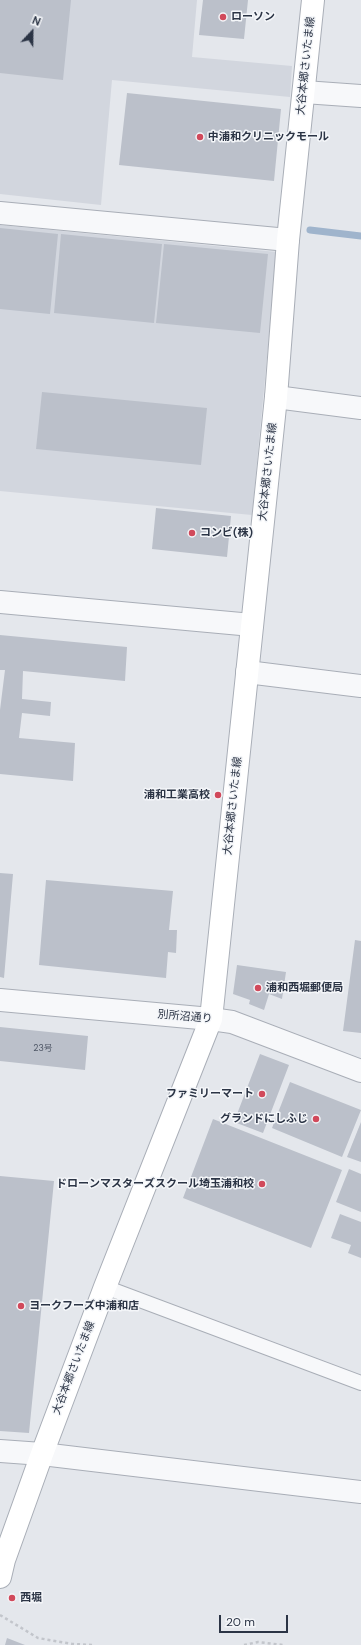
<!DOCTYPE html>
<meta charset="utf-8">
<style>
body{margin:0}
#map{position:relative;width:361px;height:1645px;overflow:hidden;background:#e4e7ec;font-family:"DM Sans",sans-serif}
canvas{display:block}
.north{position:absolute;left:12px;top:12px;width:40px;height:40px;-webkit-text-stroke:3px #f4f6f9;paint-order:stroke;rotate:22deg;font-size:11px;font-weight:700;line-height:16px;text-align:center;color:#2b3445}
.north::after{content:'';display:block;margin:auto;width:14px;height:18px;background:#2b3445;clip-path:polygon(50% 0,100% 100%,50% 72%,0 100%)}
.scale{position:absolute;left:219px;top:1615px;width:69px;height:18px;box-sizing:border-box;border:2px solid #2b3445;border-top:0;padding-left:5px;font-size:12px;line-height:14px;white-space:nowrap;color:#2b3445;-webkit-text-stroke:3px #f4f6f9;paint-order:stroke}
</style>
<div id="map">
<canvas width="361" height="1645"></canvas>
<div class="north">N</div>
<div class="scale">20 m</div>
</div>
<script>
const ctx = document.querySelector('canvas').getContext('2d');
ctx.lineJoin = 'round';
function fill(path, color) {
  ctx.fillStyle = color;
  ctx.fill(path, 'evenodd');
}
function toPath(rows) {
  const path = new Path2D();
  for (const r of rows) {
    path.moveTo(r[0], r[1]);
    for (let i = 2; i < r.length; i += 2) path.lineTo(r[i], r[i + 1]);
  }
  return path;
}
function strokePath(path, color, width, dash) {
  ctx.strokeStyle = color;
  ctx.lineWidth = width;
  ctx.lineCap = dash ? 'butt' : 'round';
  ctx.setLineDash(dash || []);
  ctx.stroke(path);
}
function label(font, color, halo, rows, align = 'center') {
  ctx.font = font + ' "DM Sans","Noto Sans JP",sans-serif';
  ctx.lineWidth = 3;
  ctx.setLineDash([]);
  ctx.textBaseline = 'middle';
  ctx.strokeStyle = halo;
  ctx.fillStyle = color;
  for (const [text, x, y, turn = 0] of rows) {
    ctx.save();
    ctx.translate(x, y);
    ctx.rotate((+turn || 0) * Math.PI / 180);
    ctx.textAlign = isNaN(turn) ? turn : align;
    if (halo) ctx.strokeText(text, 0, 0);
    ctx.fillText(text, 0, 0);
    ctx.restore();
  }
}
fill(toPath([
 [0,0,197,0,192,57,292,66,290,97,112,80,101,205,0,194],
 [0,225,277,252,252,515,0,491]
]), '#d2d6de');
strokePath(toPath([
 [310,230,361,236]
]), '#9fb4cc', 7);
fill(toPath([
 [0,0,71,0,63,80,0,73],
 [203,0,248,0,244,39,199,35],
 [127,93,281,109,274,181,119,165],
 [0,228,58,234,50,314,0,309],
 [61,234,162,244,154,323,54,313],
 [164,244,268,254,260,333,156,323],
 [42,392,207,408,201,465,36,449],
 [156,508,231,516,227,557,152,549],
 [0,635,127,647,125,681,23,671,22,699,51,702,50,716,22,713,19,738,75,743,73,781,0,774,0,710,5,670,0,670],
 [0,873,13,874,4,978,0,977],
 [46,880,173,891,169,930,177,930,176,953,168,952,166,978,39,965],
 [355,940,361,941,361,1033,343,1031],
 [237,965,286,972,282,999,269,994,264,1010,249,1004,250,1000,233,994],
 [0,1027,88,1036,85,1070,0,1061],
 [260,1054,289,1065,263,1133,234,1122],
 [290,1082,361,1110,342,1157,272,1128],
 [213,1119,342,1170,311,1248,183,1198],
 [361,1122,361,1162,347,1157],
 [349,1169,361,1174,361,1212,336,1202],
 [0,1176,54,1181,29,1433,0,1431],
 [340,1214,361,1222,361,1258,348,1253,351,1245,331,1238],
 [7,1638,25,1645,5,1645]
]), '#bbc0ca');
const service = toPath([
 [105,1287,361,1383]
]);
const minor = toPath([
 [304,92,361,96],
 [0,213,288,240],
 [276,397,361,408],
 [0,602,252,625],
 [247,672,361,686],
 [0,1000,211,1019],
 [42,1454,361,1492]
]);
const tertiary = toPath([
 [211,1019,232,1022,361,1071],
 [0,1451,42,1454]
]);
const secondary = toPath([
 [0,1577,4,1560,42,1454,105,1287,211,1019,276,397,288,240,313,0]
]);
strokePath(service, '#a9aeb7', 16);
strokePath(minor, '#a9aeb7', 24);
strokePath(tertiary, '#a9aeb7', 24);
strokePath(secondary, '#a9aeb7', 24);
strokePath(toPath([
 [0,1615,38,1638,72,1644,94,1645],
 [244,1645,258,1642,283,1645]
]), '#c2c5cb', 2.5, [3, 3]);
strokePath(service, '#f7f8fa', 14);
strokePath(minor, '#f7f8fa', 22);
strokePath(tertiary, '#f7f8fa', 22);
strokePath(secondary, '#fff', 22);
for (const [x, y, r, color] of [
 [223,17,4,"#d1495b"],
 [200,137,4,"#d1495b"],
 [192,533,4,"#d1495b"],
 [218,795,4,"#d1495b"],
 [258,988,4,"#d1495b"],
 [262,1094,4,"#d1495b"],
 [316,1119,4,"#d1495b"],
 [262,1184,4,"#d1495b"],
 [21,1306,4,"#d1495b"],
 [12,1598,4,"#d1495b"]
]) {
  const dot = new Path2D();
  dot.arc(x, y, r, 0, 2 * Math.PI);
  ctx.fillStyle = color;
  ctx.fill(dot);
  strokePath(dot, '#f4f6f9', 1.5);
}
label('9px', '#4f5766', null, [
 ["23号",43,1049]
]);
label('bold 11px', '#2b3445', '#f4f6f9', [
 ["ローソン",231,17],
 ["中浦和クリニックモール",208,137],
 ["コンビ(株)",200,533],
 ["浦和工業高校",210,795,"right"],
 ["浦和西堀郵便局",266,988],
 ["ファミリーマート",254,1094,"right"],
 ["グランドにしふじ",308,1119,"right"],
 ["ドローンマスターズスクール埼玉浦和校",254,1184,"right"],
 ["ヨークフーズ中浦和店",29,1306],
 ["西堀",20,1598]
], 'left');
label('11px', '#2b3445', '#f4f6f9', [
 ["大谷本郷さいたま線",306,66,-84],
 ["大谷本郷さいたま線",268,472,-84],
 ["大谷本郷さいたま線",233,806,-84],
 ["別所沼通り",185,1017,5],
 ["大谷本郷さいたま線",74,1368,-69]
]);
</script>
